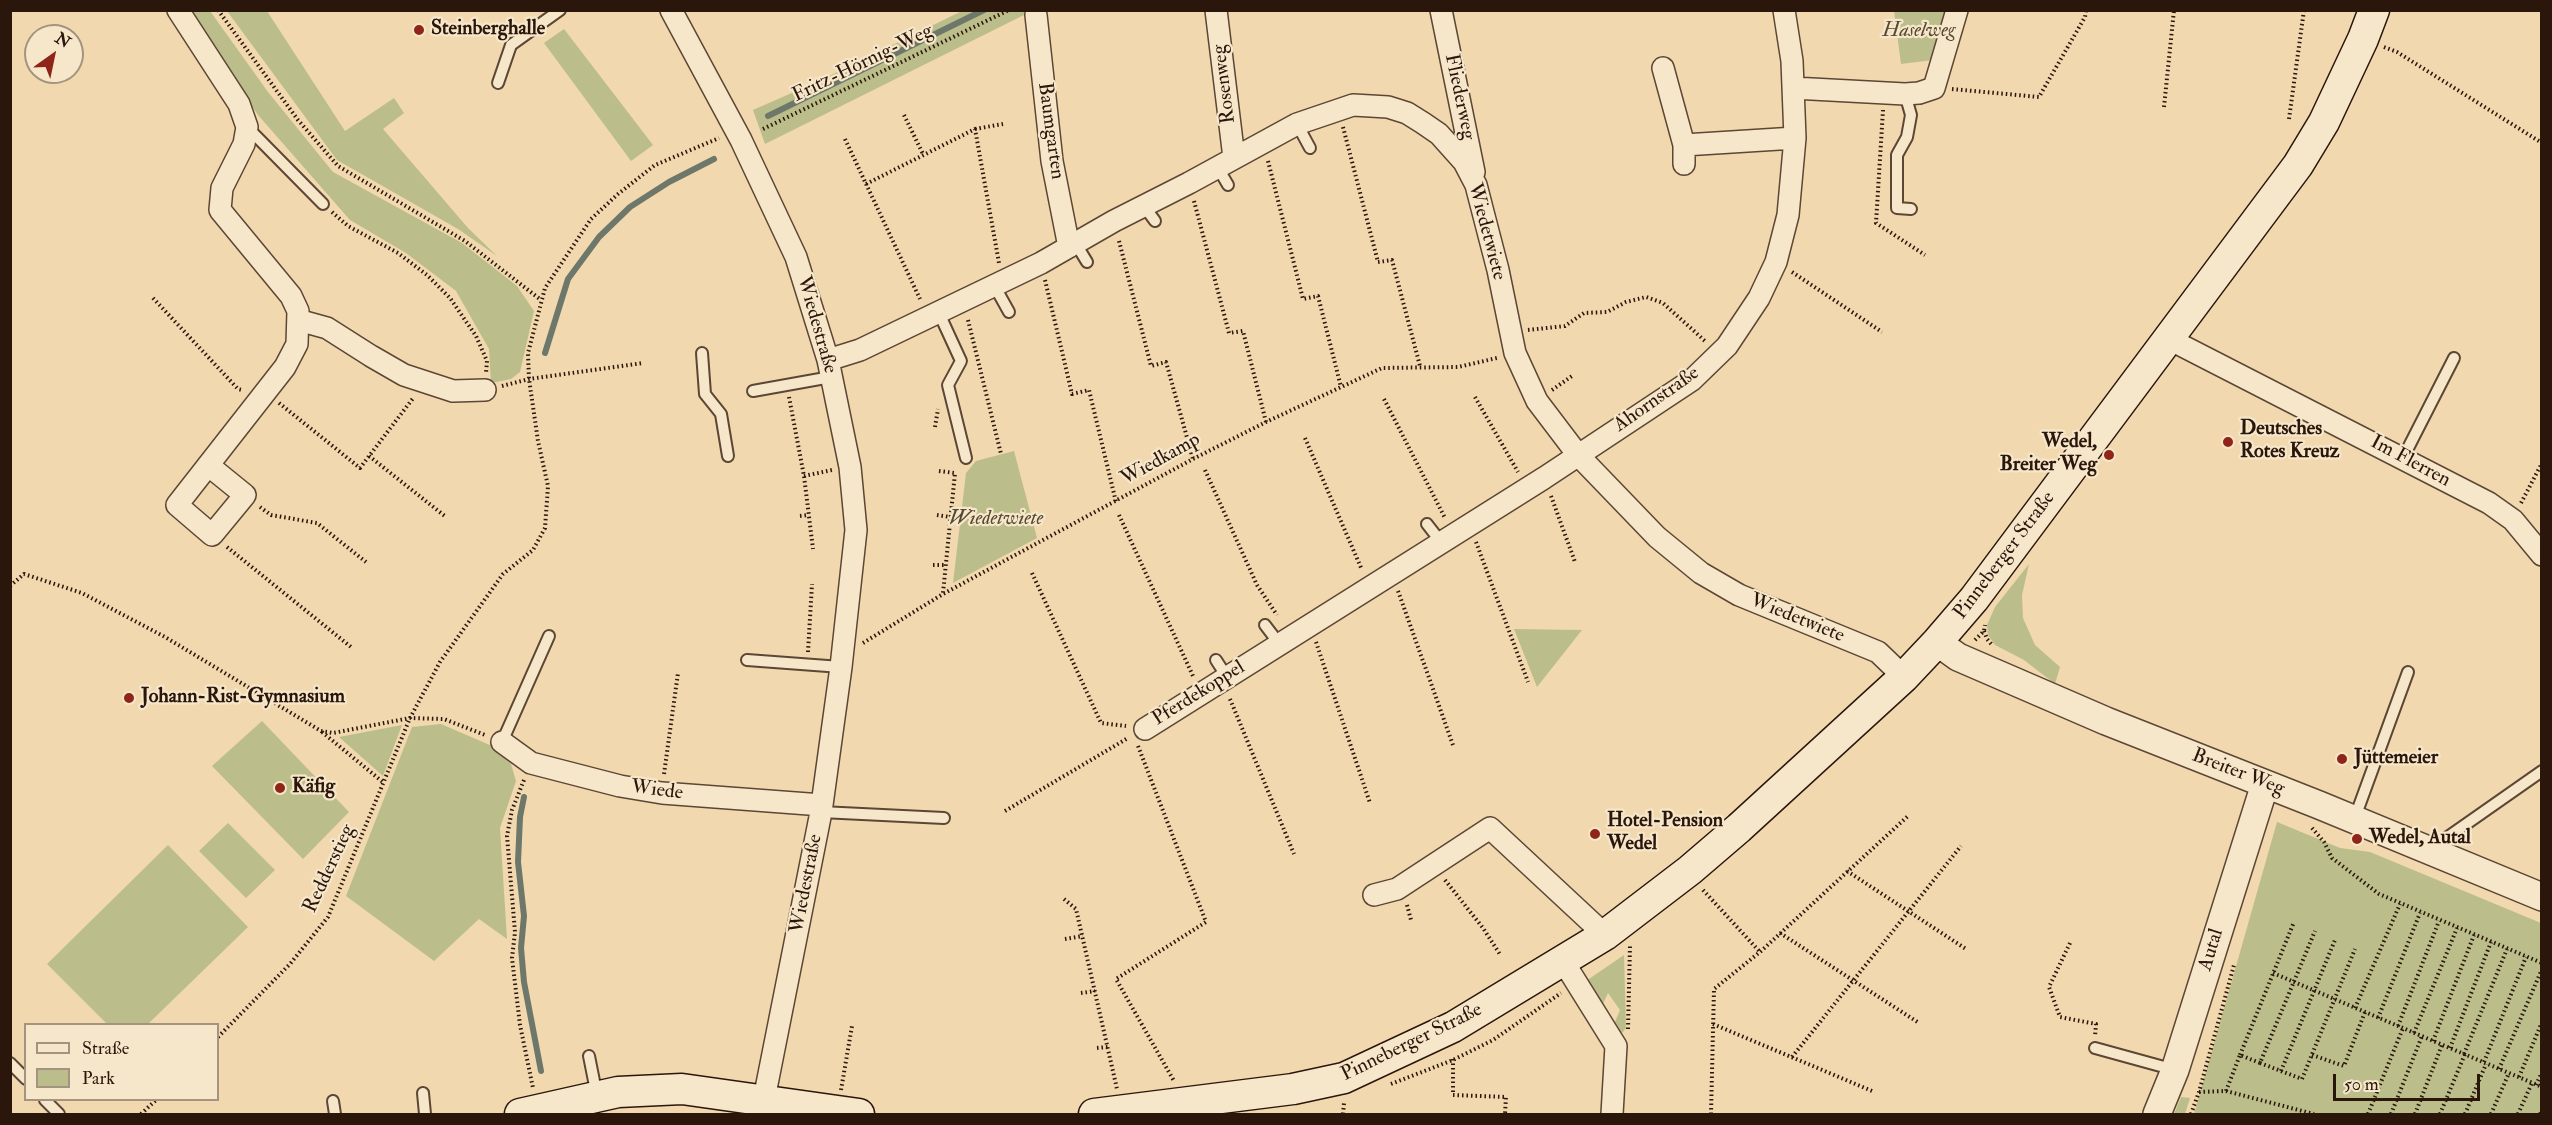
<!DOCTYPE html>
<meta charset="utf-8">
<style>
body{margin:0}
#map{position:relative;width:2552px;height:1125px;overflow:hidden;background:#f1d8ae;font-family:"IM FELL Double Pica",serif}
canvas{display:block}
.frame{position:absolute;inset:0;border:12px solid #2a160b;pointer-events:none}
.legend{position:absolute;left:24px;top:1023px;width:195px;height:78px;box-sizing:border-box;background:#f6e6ca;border:2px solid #a4937e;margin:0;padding:8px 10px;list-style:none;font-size:18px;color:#2a160b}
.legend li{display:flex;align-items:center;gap:12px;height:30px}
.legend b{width:30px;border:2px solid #a4937e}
.north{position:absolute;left:24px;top:24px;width:60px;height:60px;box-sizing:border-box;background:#f6e6ca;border:2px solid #a4937e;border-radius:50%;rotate:33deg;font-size:16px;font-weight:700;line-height:24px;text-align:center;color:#2a160b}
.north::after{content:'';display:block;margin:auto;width:21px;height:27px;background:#8f2418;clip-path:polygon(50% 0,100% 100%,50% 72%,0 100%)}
.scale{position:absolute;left:2333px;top:1074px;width:147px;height:27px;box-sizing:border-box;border:3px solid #2a160b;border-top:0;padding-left:8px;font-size:18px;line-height:21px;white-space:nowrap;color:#2a160b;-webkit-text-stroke:4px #f6e6ca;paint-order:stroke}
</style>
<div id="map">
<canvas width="2552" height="1125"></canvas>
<div class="frame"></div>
<ul class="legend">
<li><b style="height:8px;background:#f6e6ca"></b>Straße</li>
<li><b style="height:16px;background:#bbbe8a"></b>Park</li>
</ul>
<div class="north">N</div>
<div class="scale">50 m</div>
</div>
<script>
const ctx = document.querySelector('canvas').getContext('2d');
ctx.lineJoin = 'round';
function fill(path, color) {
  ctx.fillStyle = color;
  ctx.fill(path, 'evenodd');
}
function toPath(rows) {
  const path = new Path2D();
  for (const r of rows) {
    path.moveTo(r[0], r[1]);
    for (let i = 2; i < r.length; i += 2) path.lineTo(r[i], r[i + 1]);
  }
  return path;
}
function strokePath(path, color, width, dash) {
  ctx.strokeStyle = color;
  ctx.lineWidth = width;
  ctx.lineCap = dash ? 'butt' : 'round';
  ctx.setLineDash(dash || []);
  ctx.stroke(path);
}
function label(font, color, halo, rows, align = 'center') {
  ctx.font = font + ' "IM FELL Double Pica",serif';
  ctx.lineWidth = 4.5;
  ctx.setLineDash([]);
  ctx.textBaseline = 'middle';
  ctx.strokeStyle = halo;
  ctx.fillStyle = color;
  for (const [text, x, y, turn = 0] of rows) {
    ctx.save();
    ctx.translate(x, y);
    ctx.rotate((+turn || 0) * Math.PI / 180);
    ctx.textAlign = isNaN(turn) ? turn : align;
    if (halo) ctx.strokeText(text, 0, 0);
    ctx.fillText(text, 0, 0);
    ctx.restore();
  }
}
fill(toPath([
 [188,11,210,11,268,92,333,172,462,243,517,286,534,311,520,372,511,379,491,383,489,349,456,291,406,253,350,220,258,115],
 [227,11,267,11,345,131,394,98,404,113,383,129,468,228,497,256,458,229,337,160],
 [962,11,1032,11,765,144,753,110,819,81],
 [1894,11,1946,11,1933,60,1901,64],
 [564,29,653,145,631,161,544,43],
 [1014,451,1037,538,953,583,966,473,976,461],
 [2029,564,2022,595,2023,618,2035,645,2060,667,2055,684,2024,660,1995,645,1988,635,1987,625,1995,607],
 [1514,629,1582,630,1537,687],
 [262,721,349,812,303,859,212,766],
 [441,724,499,749,511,764,516,781,500,828,507,939,479,919,434,961,346,896,412,727],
 [402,725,383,776,339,737],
 [2277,822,2340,848,2370,852,2541,923,2541,1114,2194,1114],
 [228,823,275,870,246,898,199,851],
 [168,845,248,927,148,1024,107,1024,47,964],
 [1624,955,1626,1028,1622,1033,1615,1022,1620,1010,1608,993,1603,1004,1586,981],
 [2181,1097,2190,1098,2185,1114,2174,1114]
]), '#bbbe8a');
strokePath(toPath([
 [768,116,984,10],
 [545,353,568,279,599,237,630,207,669,182,714,159],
 [524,797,520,817,518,862,524,916,521,948,524,982,541,1071]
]), '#6e786a', 6);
const service = toPath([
 [498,83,511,45,560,10],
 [1905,94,1911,115,1907,137,1897,155,1897,208,1911,209],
 [1297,124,1310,148],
 [247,127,323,204],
 [1218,168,1228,185],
 [1144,206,1155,221],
 [1076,244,1087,262],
 [994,285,1009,312],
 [938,311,961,361,948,385,966,458],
 [702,353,705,394,721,414,728,456],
 [753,391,831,377],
 [2403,458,2454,358],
 [1427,524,1441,542],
 [1265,625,1281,646],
 [747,660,841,667],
 [1216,660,1227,677],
 [502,742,549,636],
 [821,812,944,818],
 [2354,820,2408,672],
 [2432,848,2542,771],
 [2095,1048,2175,1070],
 [589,1056,597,1096],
 [10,1063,26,1079],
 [423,1093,425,1114],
 [45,1100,59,1114],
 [333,1101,335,1114]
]);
const minor = toPath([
 [178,10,239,104,247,127,244,144,222,188,220,210,291,296,298,311,297,344,285,367,177,505,212,535,245,495,208,465],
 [671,10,741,140,796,257,828,360,850,467,856,530,841,667,821,812,764,1099],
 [1216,10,1234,158],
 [1441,10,1474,172],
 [1036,15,1052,161,1069,247],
 [1663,68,1684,145,1795,138],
 [1793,88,1905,94,1919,93,1934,88,1957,10],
 [1684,145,1684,164],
 [298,320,327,328,371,356,404,375,453,391,485,390],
 [2169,339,2489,503,2513,520,2542,555],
 [828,360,860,350,1041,263,1114,221,1189,183,1297,124,1353,105,1388,107,1407,113,1423,123,1439,134,1464,162,1476,185,1498,270,1515,353,1537,401,1578,455,1657,537,1701,573,1739,595,1878,652,1904,677],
 [1145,729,1544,478,1692,380,1727,346,1759,298,1776,262,1788,215,1795,138,1792,61,1784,10],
 [502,742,531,763,620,786,662,793,822,805],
 [1374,895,1397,889,1490,828,1605,935],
 [1563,961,1616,1046,1612,1114]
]);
const tertiary = toPath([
 [1937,642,1958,657,2106,721,2319,805,2542,897],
 [2157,1114,2175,1070,2265,784]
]);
const secondary = toPath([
 [520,1114,618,1092,682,1089,859,1114],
 [1094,1114,1293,1089,1344,1078,1453,1027,1605,935,1690,870,1739,828,1904,677,1937,642,1974,599,2298,165,2324,122,2363,39,2374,10]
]);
strokePath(service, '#5c4634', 14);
strokePath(minor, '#5c4634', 24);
strokePath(tertiary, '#5c4634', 30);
strokePath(secondary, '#2a160b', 33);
strokePath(toPath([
 [218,10,298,120,338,166,465,241,541,300],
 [2384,47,2397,52,2542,143],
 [1952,89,2039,97,2085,17,2086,10],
 [2164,107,2174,10],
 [1883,110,1876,223,1925,255],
 [904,115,923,154],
 [2289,119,2304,10],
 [1343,127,1378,262,1392,260,1420,366],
 [763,129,1009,10],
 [975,129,1003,124],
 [845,139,920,299],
 [1268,161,1303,299,1318,296,1341,387],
 [866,184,975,129,999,263],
 [1194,201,1229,333,1243,331,1266,422],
 [332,212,348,226,398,253,427,275,450,298,476,336,487,361,486,373],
 [1119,241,1151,366,1166,362,1193,459],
 [1792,272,1882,332],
 [1045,280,1072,394,1089,390,1116,502],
 [153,298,238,389,242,390],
 [968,320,1001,454],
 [1528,330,1565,326,1584,313,1607,312,1626,302,1646,297,1663,303,1705,341],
 [502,386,529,379,643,363],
 [1552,390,1572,376],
 [789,397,804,476,813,549],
 [1475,397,1518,472],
 [1384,399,1445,518],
 [279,403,360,468,414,397],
 [935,427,938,409],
 [1305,438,1362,570],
 [369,456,446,517],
 [1205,470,1257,585,1277,615],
 [939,471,955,473,943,593],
 [804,476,832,470],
 [1551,496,1575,562],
 [2521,503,2542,463],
 [260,507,271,515,317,523,366,562],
 [937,515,950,517],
 [1119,515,1193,676],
 [800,516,809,515],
 [1476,542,1528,682],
 [227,547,351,647],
 [933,565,945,565],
 [1032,573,1101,723,1126,726],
 [10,586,24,574,82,593,165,637,321,731,333,733,410,718,444,719,485,735],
 [1398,591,1453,745],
 [1984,631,1987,639,1993,646],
 [1975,640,1984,631,1985,625],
 [1316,642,1370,803],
 [863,643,943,594,1193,459,1266,422,1382,368,1458,367,1497,358],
 [808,652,812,584],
 [1230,699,1294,854],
 [322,732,384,783],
 [1138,746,1206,922,1116,979,1174,1081],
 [664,774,678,673],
 [524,780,512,810,507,836,515,932,512,958,520,1025,533,1088],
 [1005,811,1128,738],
 [2312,828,2324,842,2332,858,2379,894,2542,963],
 [1847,871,1966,949],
 [1445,880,1483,928,1501,956],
 [1703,890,1760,952],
 [1064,899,1076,909,1117,1089],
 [1407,905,1411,920],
 [1780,933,1919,1023],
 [1065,939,1083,936],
 [2070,943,2049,987,2060,1017,2096,1024,2095,1036],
 [2273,973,2542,1087],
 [1081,993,1095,991],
 [2355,1008,2400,904],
 [2378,1018,2420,913],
 [1713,1024,1872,1091],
 [2398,1026,2439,921],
 [1628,1029,1630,946],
 [2414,1033,2457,928],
 [218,1037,290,964,328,917,410,718,440,662,503,574,533,550,545,528,548,486,538,441,529,379,528,353,545,288,591,219,618,194,655,165,719,138],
 [2433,1041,2474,935],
 [1097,1048,1108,1047],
 [2450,1048,2491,942],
 [2464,1054,2507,949],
 [2240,1055,2294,922],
 [2312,1055,2344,1066,2365,1012],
 [1792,1057,1961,846],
 [1453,1059,1453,1095,1506,1097,1505,1114],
 [2484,1062,2526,957],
 [2260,1063,2302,1079,2355,949],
 [2499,1069,2542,969],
 [2281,1071,2335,940],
 [2519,1077,2542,1022],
 [1391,1084,1453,1060,1493,1040,1561,993],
 [2536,1085,2542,1072],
 [841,1090,852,1026],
 [2226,1091,2240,1055,2260,1063,2315,931],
 [2199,1092,2226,1091,2314,1114],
 [141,1114,156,1100],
 [1343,1114,1344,1103],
 [1711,1114,1714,989,1760,952,1908,816],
 [2191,1114,2199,1092,2234,965],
 [2368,1114,2403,1028],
 [2391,1114,2422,1036],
 [2415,1114,2442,1045],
 [2440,1114,2465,1054],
 [2465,1114,2486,1064],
 [2491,1114,2509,1073],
 [2518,1114,2532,1083],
 [2540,1114,2542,1111]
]), '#2a160b', 4, [1.5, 3]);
strokePath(service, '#f6e6ca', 10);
strokePath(minor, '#f6e6ca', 21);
strokePath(tertiary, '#f6e6ca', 27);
strokePath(secondary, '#f6e6ca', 30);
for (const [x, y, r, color] of [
 [419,30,6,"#8f2418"],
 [2228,442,6,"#8f2418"],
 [2109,455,6,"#8f2418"],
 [129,698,6,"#8f2418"],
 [2342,759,6,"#8f2418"],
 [280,788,6,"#8f2418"],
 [1595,834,6,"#8f2418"],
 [2357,839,6,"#8f2418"]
]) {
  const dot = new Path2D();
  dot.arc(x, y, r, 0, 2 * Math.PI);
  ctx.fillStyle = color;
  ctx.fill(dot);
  strokePath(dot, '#f6e6ca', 2);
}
label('bold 20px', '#2a160b', '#f6e6ca', [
 ["Steinberghalle",431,30],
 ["Deutsches",2240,430],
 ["Rotes Kreuz",2240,453],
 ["Wedel,",2097,443,"right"],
 ["Breiter Weg",2097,466,"right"],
 ["Johann-Rist-Gymnasium",141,698],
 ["Jüttemeier",2354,759],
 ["Käfig",292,788],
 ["Hotel-Pension",1607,822],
 ["Wedel",1607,845],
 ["Wedel, Autal",2369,839]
], 'left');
label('italic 20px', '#564831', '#f6e6ca', [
 ["Haselweg",1919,32],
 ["Wiedetwiete",996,520]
]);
label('20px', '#2a160b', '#f6e6ca', [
 ["Fritz-Hörnig-Weg",863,64,-26],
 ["Rosenweg",1225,84,-97],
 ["Fliederweg",1459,97,78],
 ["Baumgarten",1050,131,82],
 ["Wiedetwiete",1486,232,75],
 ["Wiedestraße",816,325,74],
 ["Ahornstraße",1657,400,-35],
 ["Wiedkamp",1161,460,-29],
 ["Im Flerren",2410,462,28],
 ["Pinneberger Straße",2005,556,-53],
 ["Wiedetwiete",1797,619,22],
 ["Pferdekoppel",1199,694,-32],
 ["Breiter Weg",2238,773,21],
 ["Wiede",657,791,7],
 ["Redderstieg",330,869,-65],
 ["Wiedestraße",807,884,-79],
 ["Autal",2212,950,-73],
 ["Pinneberger Straße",1412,1043,-26]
]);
</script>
